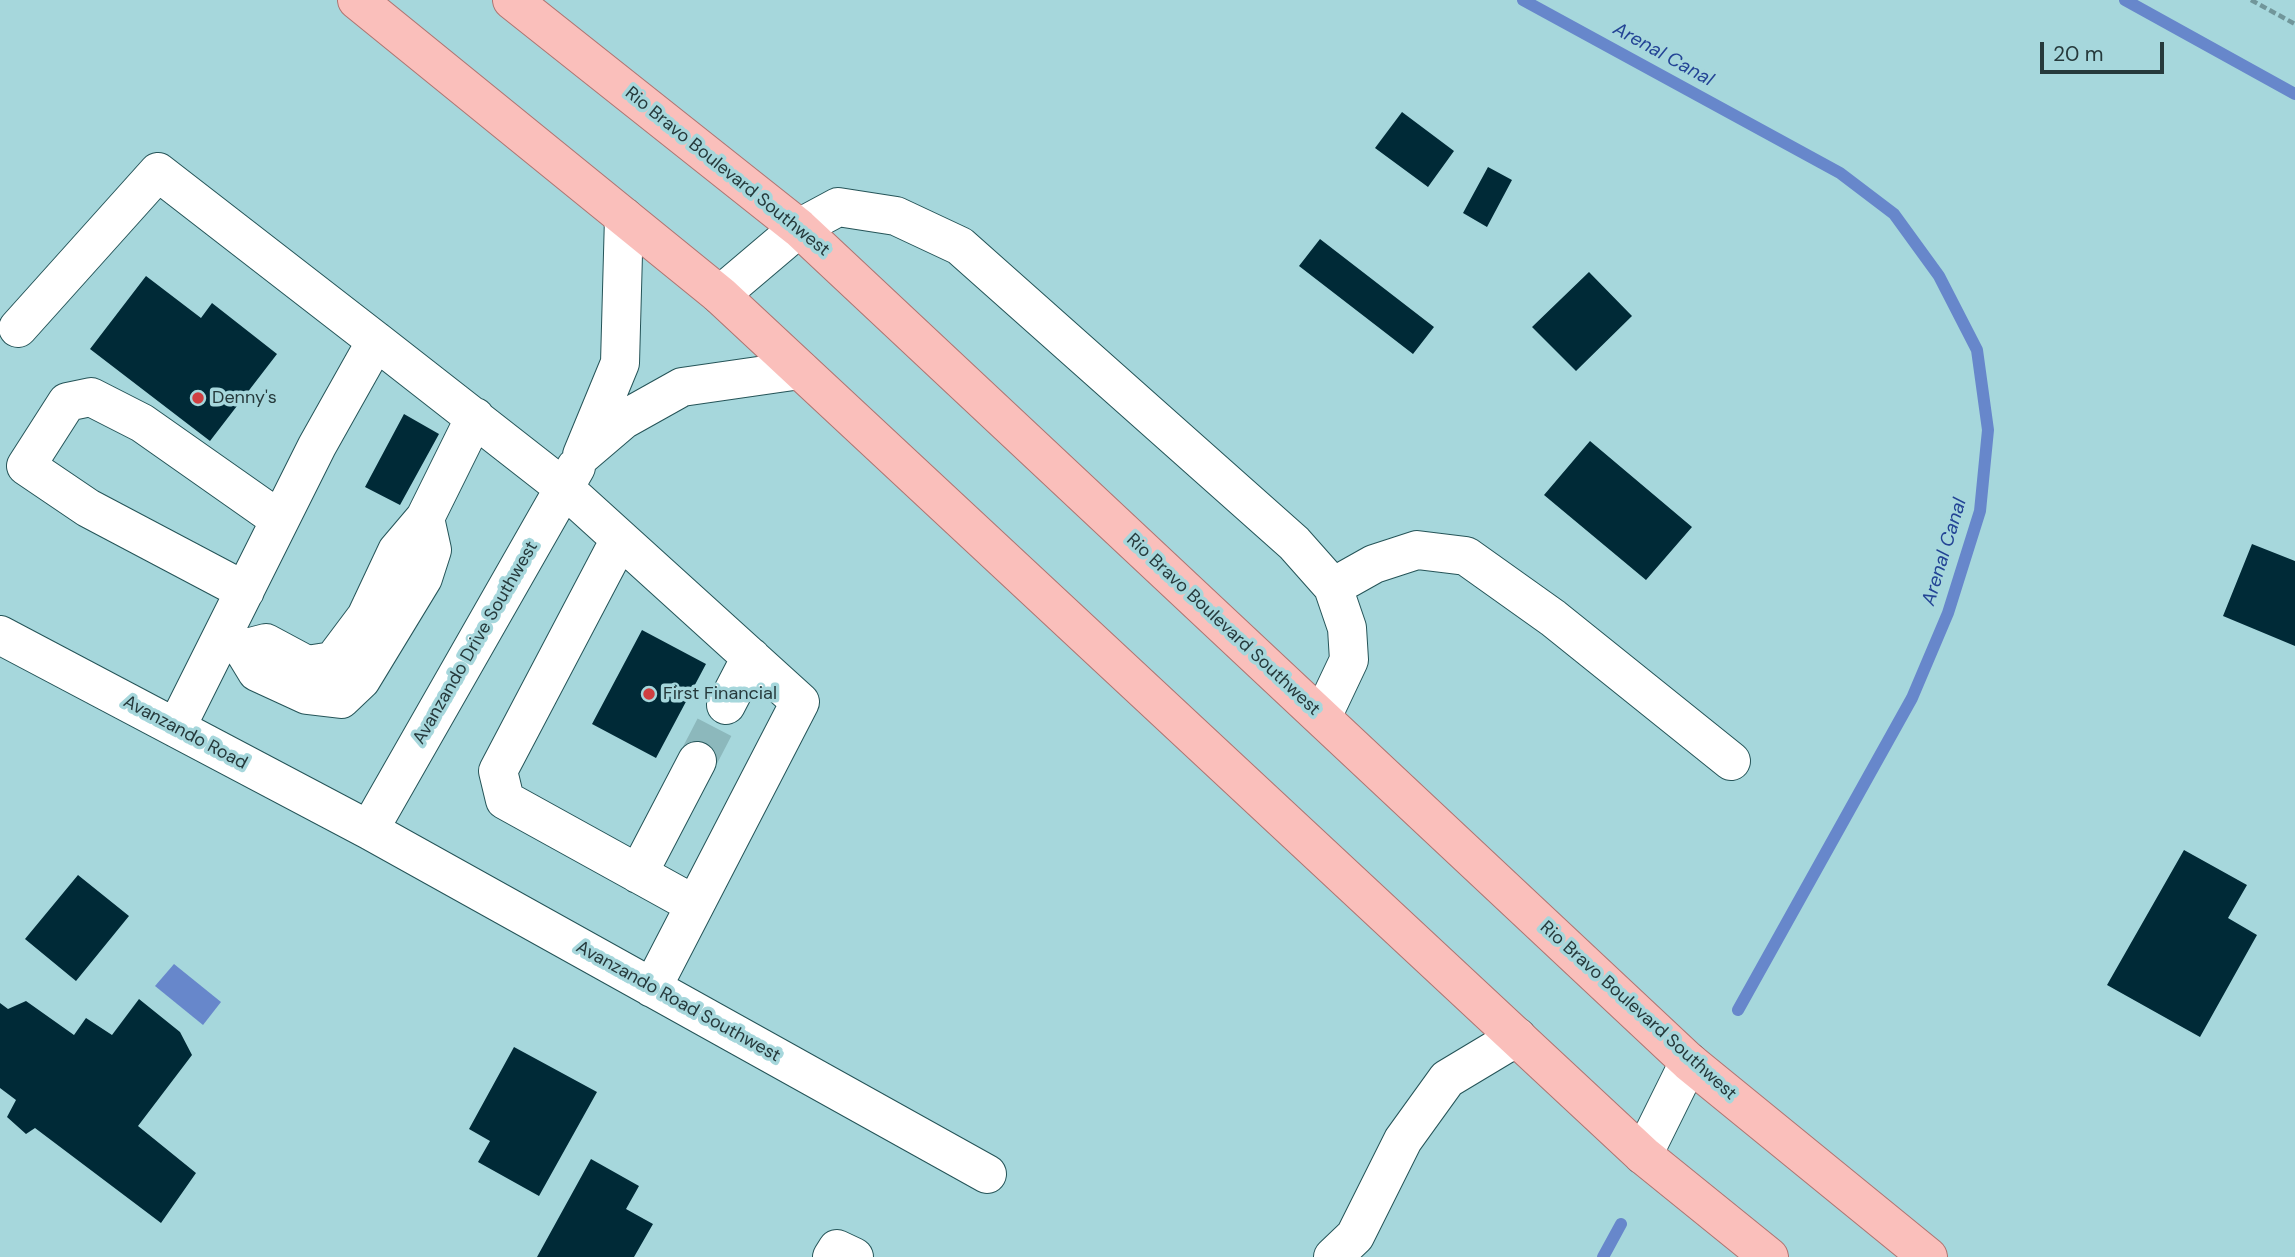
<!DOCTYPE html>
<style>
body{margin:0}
#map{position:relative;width:2295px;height:1257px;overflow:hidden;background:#a6d7dc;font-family:"DM Sans",sans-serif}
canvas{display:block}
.scale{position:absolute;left:2040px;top:42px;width:124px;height:32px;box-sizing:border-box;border:4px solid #263a3c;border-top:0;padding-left:9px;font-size:21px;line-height:24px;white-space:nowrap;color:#263a3c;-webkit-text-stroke:5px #a6d7dc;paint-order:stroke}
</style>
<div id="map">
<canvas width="2295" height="1257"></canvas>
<div class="scale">20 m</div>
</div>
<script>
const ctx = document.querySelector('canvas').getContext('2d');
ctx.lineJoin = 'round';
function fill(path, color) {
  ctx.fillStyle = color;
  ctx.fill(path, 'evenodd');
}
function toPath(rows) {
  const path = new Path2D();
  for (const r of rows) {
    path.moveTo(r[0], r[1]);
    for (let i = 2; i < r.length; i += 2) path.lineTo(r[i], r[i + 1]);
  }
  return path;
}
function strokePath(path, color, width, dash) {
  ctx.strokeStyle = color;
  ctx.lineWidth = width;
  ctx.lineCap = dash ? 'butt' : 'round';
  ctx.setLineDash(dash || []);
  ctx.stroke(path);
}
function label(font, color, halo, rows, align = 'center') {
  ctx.font = font + ' "DM Sans",sans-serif';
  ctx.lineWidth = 7;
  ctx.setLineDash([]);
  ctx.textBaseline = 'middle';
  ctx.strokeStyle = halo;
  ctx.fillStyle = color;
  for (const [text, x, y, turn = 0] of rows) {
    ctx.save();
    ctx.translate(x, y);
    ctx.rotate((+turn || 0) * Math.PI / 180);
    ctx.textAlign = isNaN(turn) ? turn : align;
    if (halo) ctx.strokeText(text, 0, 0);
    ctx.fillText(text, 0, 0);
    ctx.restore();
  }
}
fill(toPath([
 [174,964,221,1002,203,1025,155,986]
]), '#6787cb');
strokePath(toPath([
 [1523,0,1840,173,1894,214,1939,276,1977,350,1988,430,1980,511,1948,613,1912,698,1738,1010],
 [2125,0,2295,94],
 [1603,1257,1621,1224]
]), '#6787cb', 12);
fill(toPath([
 [1402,112,1454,151,1428,187,1375,148],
 [1488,167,1512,180,1487,227,1463,213],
 [1320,239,1434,327,1413,354,1299,266],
 [1589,272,1632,316,1576,371,1532,327],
 [146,276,201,318,212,303,277,354,210,441,90,349],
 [404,414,439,434,400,505,365,487],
 [1590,441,1692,527,1646,580,1544,495],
 [2252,544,2295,561,2295,646,2223,616],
 [642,630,706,664,656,758,592,724],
 [2184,850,2247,885,2228,918,2257,935,2200,1037,2107,985],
 [78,875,129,916,76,981,25,939],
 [139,999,180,1032,192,1055,138,1126,196,1173,161,1223,35,1128,26,1134,7,1117,16,1100,0,1088,0,1003,8,1009,26,1001,74,1035,86,1018,112,1035],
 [514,1047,597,1092,539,1196,478,1162,490,1141,469,1129],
 [591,1159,639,1186,626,1209,653,1224,634,1257,537,1257]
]), '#002a37');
strokePath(toPath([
 [697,761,726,705]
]), '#8cb8bc', 38, [38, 19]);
const minor = toPath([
 [624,217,620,363,582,455,623,420,682,387,800,370],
 [720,295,799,228,838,207,896,216,960,246,1294,543,1333,587,1347,628,1349,660,1322,717],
 [18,328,158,172,376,341],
 [620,539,498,771,505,800,695,905],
 [1333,587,1374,564,1417,550,1466,556,1553,618,1731,761],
 [245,591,88,508,26,466,67,402,91,397,142,423,280,520],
 [0,635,369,830,987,1174],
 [222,637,243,649,257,672,307,695,341,699,361,680,423,578,432,550,425,518,475,417],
 [243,649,266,643,307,665,333,661,366,617,397,551,425,518],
 [726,705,751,657],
 [176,728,317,446,376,341,564,488,800,702,652,988],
 [369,830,576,467],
 [638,874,697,761],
 [1643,1155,1689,1062],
 [832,1257,837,1249,854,1257],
 [1333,1257,1355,1236,1403,1140,1447,1079,1517,1037]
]);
const major = toPath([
 [357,0,720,295,1643,1155,1769,1257],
 [512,0,799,228,1689,1062,1928,1257]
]);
strokePath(minor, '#255458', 40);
strokePath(major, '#ae7471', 40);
strokePath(toPath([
 [2251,0,2295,24]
]), '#71969a', 4.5, [7, 3.5]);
strokePath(minor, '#fff', 38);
strokePath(major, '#fabfbb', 38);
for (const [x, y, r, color] of [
 [198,398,7,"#cf3f41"],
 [649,694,7,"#cf3f41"]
]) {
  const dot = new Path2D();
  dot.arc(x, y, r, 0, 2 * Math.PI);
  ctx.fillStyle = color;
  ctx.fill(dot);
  strokePath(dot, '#a6d7dc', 2.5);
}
label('18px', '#263a3c', '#a6d7dc', [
 ["Rio Bravo Boulevard Southwest",727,172,39],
 ["Rio Bravo Boulevard Southwest",1223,625,43],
 ["Avanzando Drive Southwest",476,643,-60],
 ["Avanzando Road",185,733,28],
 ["Avanzando Road Southwest",678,1002,29],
 ["Rio Bravo Boulevard Southwest",1638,1011,42]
]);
label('18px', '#263a3c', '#a6d7dc', [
 ["Denny's",212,398],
 ["First Financial",663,694]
], 'left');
label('italic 19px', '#234495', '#a6d7dc', [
 ["Arenal Canal",1663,55,29],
 ["Arenal Canal",1945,552,-73]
]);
</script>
